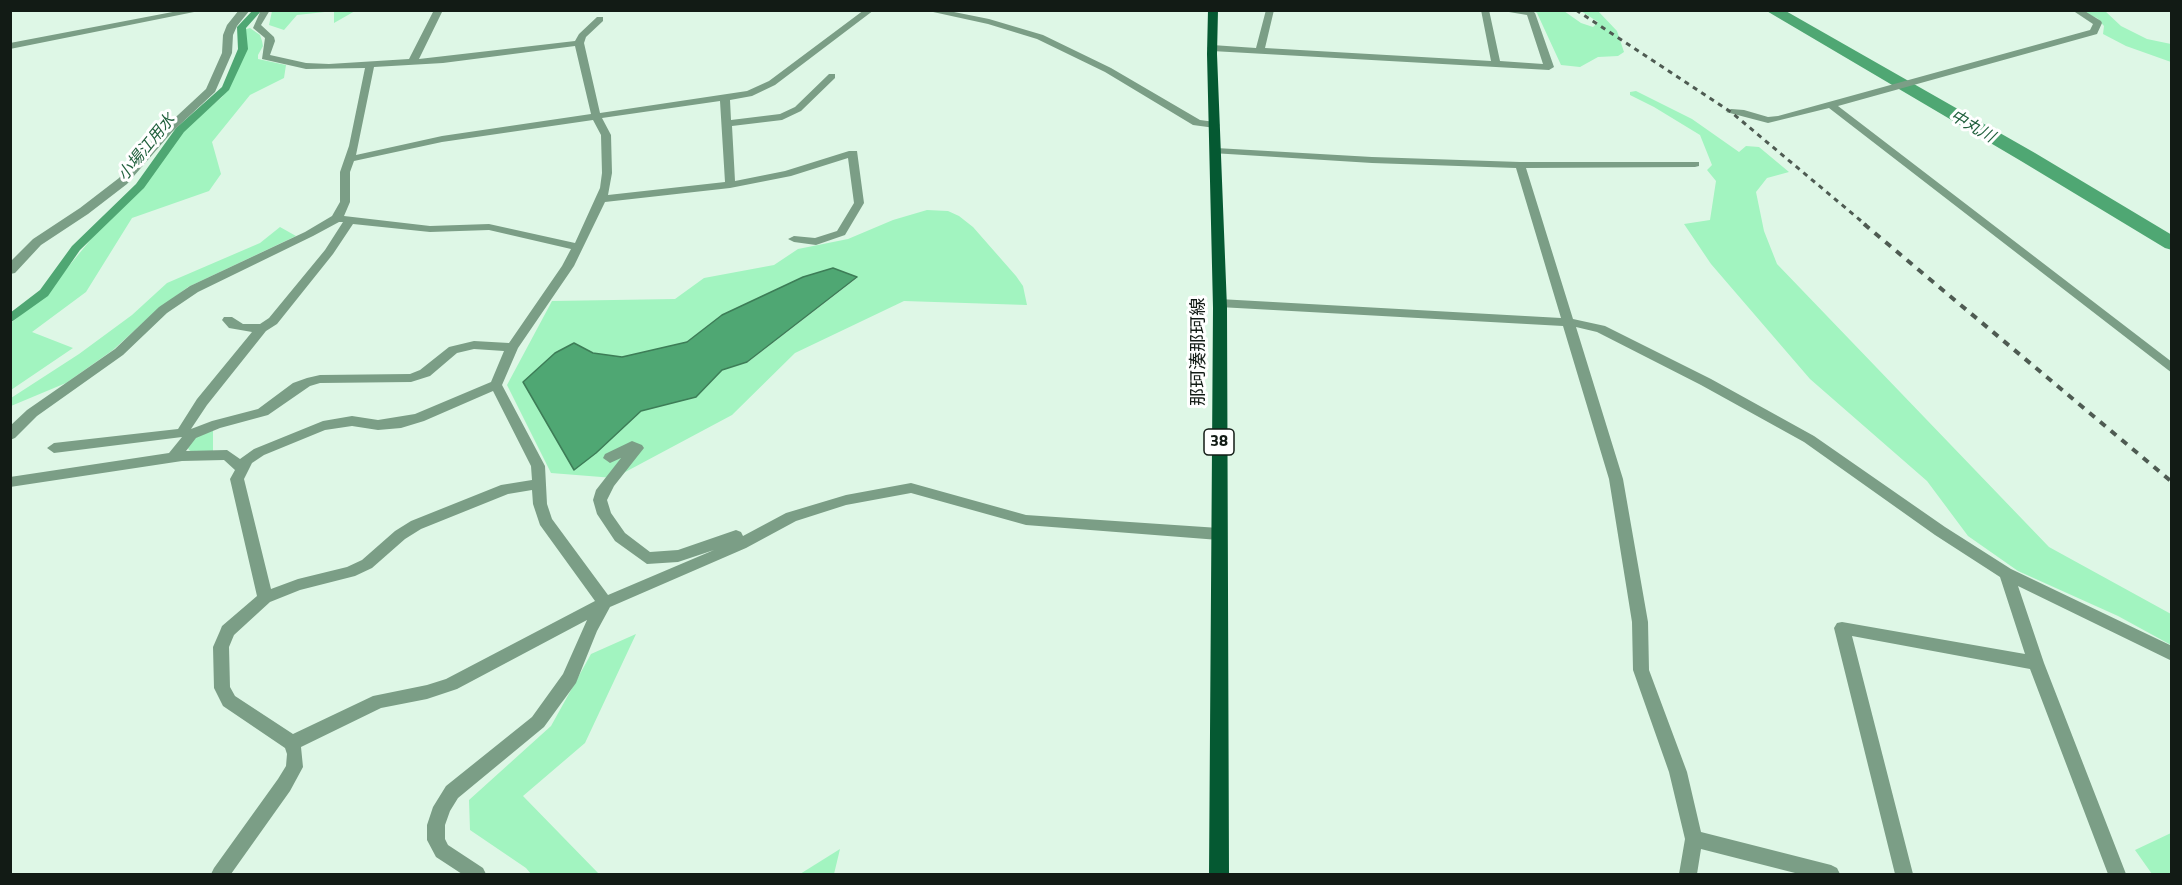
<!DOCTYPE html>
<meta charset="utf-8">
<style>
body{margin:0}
#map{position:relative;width:2182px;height:885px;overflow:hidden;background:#def7e6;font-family:"Titillium Web",sans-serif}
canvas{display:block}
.frame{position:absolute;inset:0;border:12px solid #121b15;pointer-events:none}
</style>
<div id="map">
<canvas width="2182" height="885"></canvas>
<div class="frame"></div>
</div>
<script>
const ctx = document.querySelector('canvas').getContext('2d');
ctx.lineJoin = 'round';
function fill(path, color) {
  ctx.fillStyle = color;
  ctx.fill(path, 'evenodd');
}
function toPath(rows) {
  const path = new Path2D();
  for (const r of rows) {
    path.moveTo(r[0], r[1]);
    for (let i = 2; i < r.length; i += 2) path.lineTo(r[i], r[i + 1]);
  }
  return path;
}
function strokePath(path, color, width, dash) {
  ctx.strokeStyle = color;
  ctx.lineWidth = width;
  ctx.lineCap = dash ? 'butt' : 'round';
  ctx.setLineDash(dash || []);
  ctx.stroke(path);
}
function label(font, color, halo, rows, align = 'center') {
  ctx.font = font + ' "Titillium Web","Noto Sans JP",sans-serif';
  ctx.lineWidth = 6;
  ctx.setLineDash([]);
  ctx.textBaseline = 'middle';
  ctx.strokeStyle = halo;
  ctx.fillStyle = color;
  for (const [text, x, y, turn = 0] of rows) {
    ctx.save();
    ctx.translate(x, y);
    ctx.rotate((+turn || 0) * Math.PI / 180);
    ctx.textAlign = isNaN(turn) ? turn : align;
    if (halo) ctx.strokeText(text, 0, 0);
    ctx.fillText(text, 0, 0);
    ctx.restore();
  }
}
fill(toPath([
 [272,11,272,10,355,11,334,23,334,11,297,15,284,30,269,25],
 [1533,11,1564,11,1581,23,1593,27,1598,22,1581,11,1598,11,1617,31,1624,52,1618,56,1598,57,1580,67,1561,65,1537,13],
 [2079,11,2105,11,2121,26,2147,39,2171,44,2171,62,2126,46,2103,34,2104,26,2097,18],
 [250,28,260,35,262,41,263,46,258,55,258,59,286,65,284,78,250,95,212,142,221,174,209,191,132,218,86,292,32,332,73,348,11,390,11,323,45,295,106,221,142,186,183,130,222,97,229,87,246,46,243,30],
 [1636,91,1692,119,1739,152,1746,146,1759,147,1789,172,1767,178,1756,192,1764,231,1777,264,2049,547,2171,614,2171,645,2118,616,2018,571,1968,536,1927,481,1810,379,1711,264,1684,224,1710,220,1716,181,1707,170,1712,165,1700,135,1654,107,1630,95,1630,92],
 [927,210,948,211,959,216,973,227,1016,276,1023,286,1027,305,904,301,795,353,732,415,614,478,551,473,507,385,552,301,675,299,704,278,774,265,798,249,848,239,893,220],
 [833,268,857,278,748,362,722,370,696,397,641,411,596,453,574,469,573,344,593,353,622,357,687,342,722,315,803,277],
 [280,227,296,236,188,287,157,310,113,350,66,383,11,406,11,398,79,354,132,315,167,283,260,243],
 [213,429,213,451,192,452,189,450,187,446,193,438],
 [636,634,585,743,523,796,599,874,531,874,526,868,470,830,469,800,551,726,591,654],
 [2171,833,2171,874,2152,874,2135,850],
 [840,849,834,874,800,874]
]), '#a2f4c0');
const water = toPath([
 [833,268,857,277,747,362,722,370,696,397,641,411,596,453,574,470,523,382,555,353,574,343,593,353,622,357,687,342,722,315,803,277,833,268]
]);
fill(water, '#4fa773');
strokePath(water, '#3d7d57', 1.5);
fill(toPath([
 [253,10,262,10,246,28,248,49,229,90,184,132,144,188,80,250,48,296,10,323,10,313,40,290,72,246,136,184,176,128,222,87,238,49,237,27,253,10]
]), '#4fa773');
fill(toPath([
 [1765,10,1784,10,2035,153,2172,235,2172,250,2165,248,2021,161,1765,10]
]), '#4fa773');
fill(toPath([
 [183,10,204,10,10,49,10,43,183,10],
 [261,10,270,10,261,25,274,37,275,41,270,55,306,63,329,64,409,59,434,10,443,10,419,59,575,41,579,34,597,17,603,17,603,21,586,37,584,43,600,113,747,91,769,81,864,10,874,10,775,85,752,96,730,100,731,120,780,114,795,107,829,74,835,74,835,78,801,111,782,120,732,126,735,181,785,171,849,151,857,151,864,203,845,235,816,245,794,242,788,239,794,236,815,238,837,231,854,203,848,158,791,176,730,188,605,202,574,266,518,348,502,385,545,466,547,504,552,519,608,595,714,550,678,562,647,564,615,541,597,514,593,500,596,490,621,458,610,463,603,458,605,454,632,441,642,445,644,448,614,486,607,500,611,513,625,533,650,552,678,550,736,530,741,532,743,536,786,513,846,495,911,483,1026,515,1219,528,1224,530,1226,534,1224,538,1219,540,1026,525,911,493,846,505,796,521,746,548,610,607,597,631,576,683,544,727,458,798,450,811,445,825,445,839,448,845,483,868,486,874,462,874,436,857,427,840,427,825,433,807,446,786,532,717,563,674,587,620,457,689,427,699,381,708,301,747,303,767,290,791,231,874,211,874,214,868,278,779,286,766,287,754,285,748,223,706,214,688,213,647,220,631,222,626,257,596,230,479,235,470,224,460,182,461,10,487,10,477,169,453,182,437,54,453,47,448,54,443,178,429,197,399,252,332,229,328,222,320,224,317,232,317,243,324,260,324,269,318,325,250,343,222,339,222,313,236,198,292,167,313,123,355,37,416,15,438,10,440,10,426,27,410,115,349,159,307,190,286,305,232,332,216,340,202,340,172,349,146,365,68,306,69,262,59,265,38,253,28,261,10],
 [575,46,591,114,442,136,356,155,374,67,443,63,575,46],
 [720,101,725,182,608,195,612,173,611,135,602,118,720,101],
 [593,120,601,135,602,173,600,188,575,243,489,224,430,226,344,216,350,202,350,172,354,161,442,142,593,120],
 [353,224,430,232,489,230,571,249,562,266,509,343,474,341,449,347,420,370,410,374,320,375,307,378,293,383,258,409,212,421,191,429,207,405,266,331,277,324,333,254,353,224],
 [474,349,504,351,491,382,415,414,378,420,352,416,323,421,254,449,240,459,227,450,186,451,196,438,220,428,268,415,310,386,320,383,411,382,430,376,457,353,474,349],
 [493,391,531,466,532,480,501,485,411,521,395,531,362,560,347,567,298,579,271,589,244,479,252,463,264,455,325,430,352,426,378,430,401,428,424,421,493,391],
 [532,490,533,504,540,525,595,601,446,679,427,685,373,696,293,734,235,696,230,687,229,647,234,635,270,602,300,590,355,576,372,568,405,539,421,529,508,494,532,490],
 [924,10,944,10,989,19,1043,35,1111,68,1200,120,1215,122,1220,125,1215,128,1193,125,1105,72,1037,39,988,24,924,10],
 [1266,10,1274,10,1265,48,1491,61,1481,10,1489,10,1500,61,1543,64,1527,15,1497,10,1532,10,1535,13,1554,67,1549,70,1212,51,1207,48,1212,45,1256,48,1266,10],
 [2072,10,2083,10,2101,21,2102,23,2097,34,1838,106,2172,362,2172,373,1829,108,1768,123,1726,112,1731,109,1744,110,1768,117,1778,116,2090,30,2093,24,2072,10],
 [1216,148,1372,157,1520,162,1699,162,1699,166,1695,167,1526,168,1573,319,1605,326,1711,379,1814,436,1945,527,2011,569,2172,646,2172,661,2018,586,2044,663,2126,874,2108,874,2030,669,1852,636,1913,874,1895,874,1834,628,1837,623,1842,622,2025,654,2000,577,1935,535,1804,442,1701,385,1597,332,1576,327,1623,479,1648,622,1649,670,1687,772,1701,832,1831,865,1837,868,1840,874,1799,874,1701,849,1697,874,1679,874,1685,839,1669,772,1633,670,1632,622,1609,479,1563,326,1219,307,1213,303,1219,299,1561,318,1516,168,1372,163,1212,153,1211,151,1216,148]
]), '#7b9e86');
fill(toPath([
 [239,10,250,10,237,26,233,35,232,53,215,92,172,132,127,184,88,214,41,245,15,273,10,274,10,262,33,239,80,208,119,178,164,128,206,89,222,53,223,35,227,25,239,10]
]), '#7b9e86');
fill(toPath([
 [1208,10,1218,10,1217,54,1227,308,1229,874,1209,874,1213,308,1207,54,1208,10]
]), '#055932');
strokePath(toPath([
 [1576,10,1731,112,1866,225]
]), '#4e5b52', 3, [5, 5]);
strokePath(toPath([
 [1864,224,2172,482]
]), '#4e5b52', 4, [7, 7]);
label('italic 16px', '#22613e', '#fff', [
 ["中丸川",1972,127,30],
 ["小場江用水",147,148,-51]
]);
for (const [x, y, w] of [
 [1219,442,30]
]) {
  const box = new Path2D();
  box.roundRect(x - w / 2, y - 13, w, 26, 4.5);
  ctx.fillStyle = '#fff';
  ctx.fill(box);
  strokePath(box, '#121b15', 1.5);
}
label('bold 16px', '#121b15', null, [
 ["38",1219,442]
]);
label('18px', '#121b15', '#fff', [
 ["那珂湊那珂線",1200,352,-90]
]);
</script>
